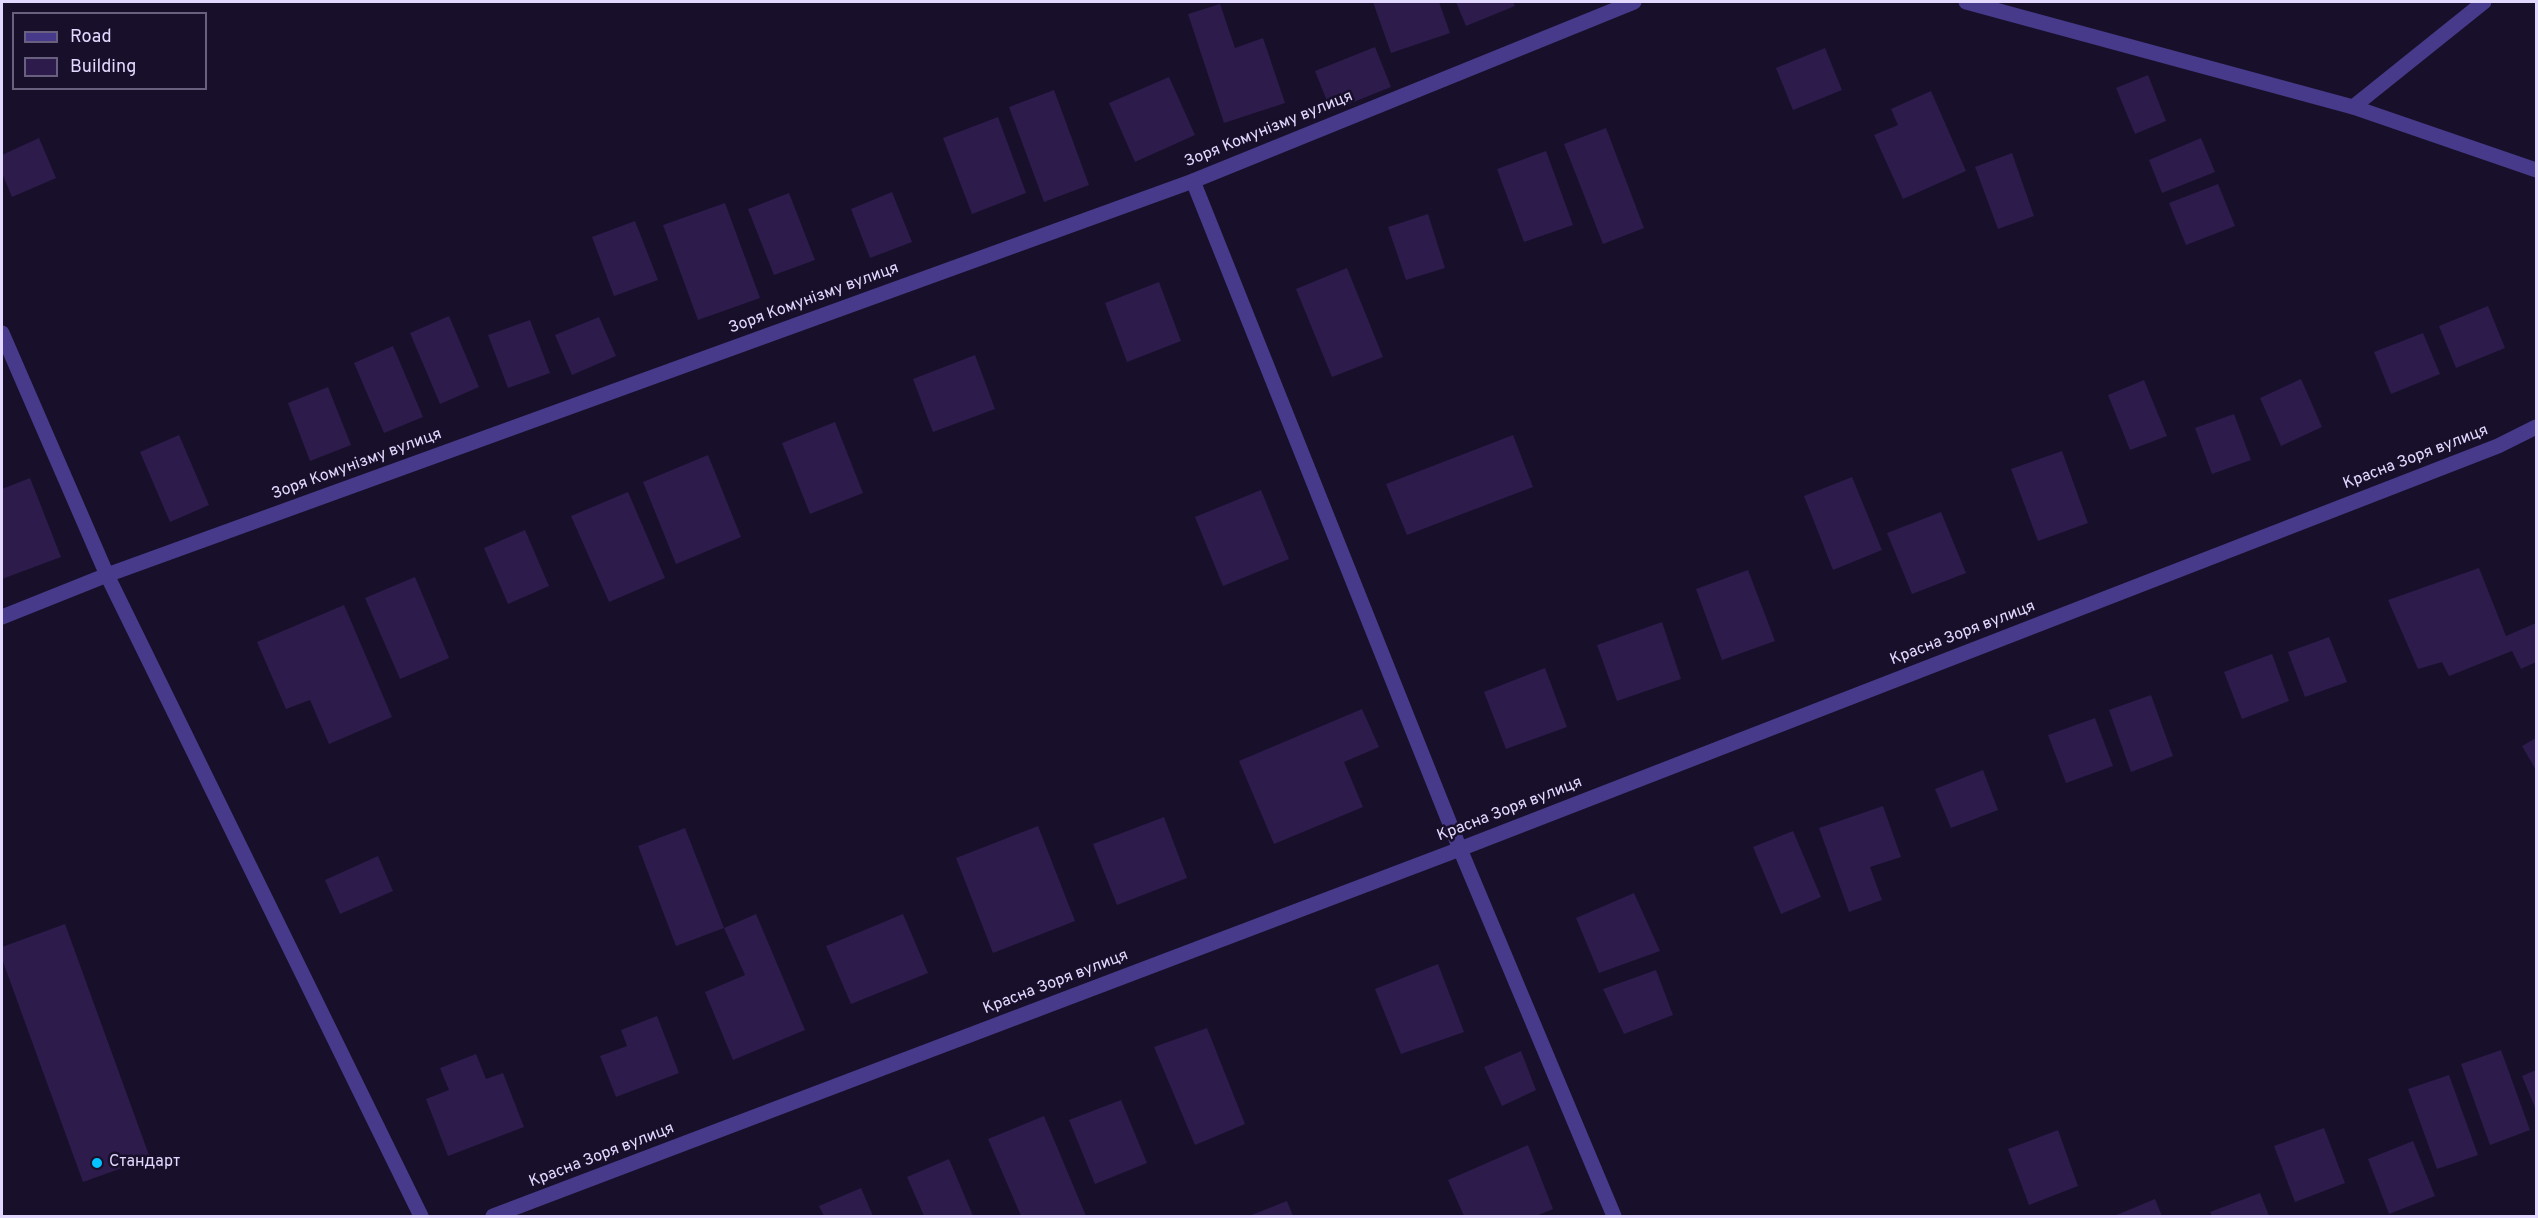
<!DOCTYPE html>
<meta charset="utf-8">
<style>
body{margin:0}
#map{position:relative;width:2538px;height:1218px;overflow:hidden;background:#18102a;font-family:Overpass,sans-serif}
canvas{display:block}
.frame{position:absolute;inset:0;border:3px solid #e3d8ff;pointer-events:none}
.legend{position:absolute;left:12px;top:12px;width:195px;height:78px;box-sizing:border-box;background:#18102a;border:2px solid #69607f;margin:0;padding:8px 10px;list-style:none;font-size:18px;color:#e3d8ff}
.legend li{display:flex;align-items:center;gap:12px;height:30px}
.legend b{width:30px;border:2px solid #69607f}
</style>
<div id="map">
<canvas width="2538" height="1218"></canvas>
<div class="frame"></div>
<ul class="legend">
<li><b style="height:8px;background:#483a8a"></b>Road</li>
<li><b style="height:16px;background:#2c1b4b"></b>Building</li>
</ul>
</div>
<script>
const ctx = document.querySelector('canvas').getContext('2d');
ctx.lineJoin = 'round';
function fill(path, color) {
  ctx.fillStyle = color;
  ctx.fill(path, 'evenodd');
}
function toPath(rows) {
  const path = new Path2D();
  for (const r of rows) {
    path.moveTo(r[0], r[1]);
    for (let i = 2; i < r.length; i += 2) path.lineTo(r[i], r[i + 1]);
  }
  return path;
}
function strokePath(path, color, width, dash) {
  ctx.strokeStyle = color;
  ctx.lineWidth = width;
  ctx.lineCap = dash ? 'butt' : 'round';
  ctx.setLineDash(dash || []);
  ctx.stroke(path);
}
function label(font, color, halo, rows, align = 'center') {
  ctx.font = font + ' Overpass,sans-serif';
  ctx.lineWidth = 5;
  ctx.setLineDash([]);
  ctx.textBaseline = 'middle';
  ctx.strokeStyle = halo;
  ctx.fillStyle = color;
  for (const [text, x, y, turn = 0] of rows) {
    ctx.save();
    ctx.translate(x, y);
    ctx.rotate((+turn || 0) * Math.PI / 180);
    ctx.textAlign = isNaN(turn) ? turn : align;
    if (halo) ctx.strokeText(text, 0, 0);
    ctx.fillText(text, 0, 0);
    ctx.restore();
  }
}
fill(toPath([
 [1373,2,1439,2,1450,33,1391,53],
 [1456,2,1513,2,1515,6,1466,26],
 [1220,4,1235,48,1263,38,1285,103,1224,123,1188,14],
 [1375,47,1391,87,1331,111,1315,71],
 [1825,48,1842,90,1793,110,1776,68],
 [2148,75,2166,121,2135,134,2116,88],
 [1169,77,1195,135,1135,162,1109,103],
 [1054,90,1089,185,1044,202,1009,107],
 [1931,91,1966,171,1903,199,1874,135,1898,125,1891,109],
 [998,117,1026,193,972,214,943,138],
 [1606,128,1644,228,1603,244,1564,144],
 [39,138,56,178,12,197,2,173,2,155],
 [2201,138,2215,172,2162,193,2149,160],
 [1546,151,1573,225,1524,242,1497,169],
 [2012,153,2034,216,1998,229,1975,167],
 [2218,184,2235,226,2186,245,2169,203],
 [892,192,912,242,870,258,851,209],
 [789,193,815,260,774,275,748,209],
 [725,203,760,298,698,320,663,225],
 [1428,214,1445,268,1406,280,1388,227],
 [635,221,658,280,614,296,592,237],
 [1347,268,1383,357,1332,377,1296,289],
 [1159,282,1181,341,1127,362,1105,303],
 [2488,306,2505,348,2456,368,2439,326],
 [449,316,479,387,440,404,410,333],
 [599,317,616,356,572,375,555,335],
 [530,320,550,373,508,388,488,335],
 [2423,333,2440,374,2391,394,2374,352],
 [393,346,423,417,384,433,354,363],
 [975,355,995,409,933,432,913,379],
 [2301,379,2322,427,2281,446,2260,398],
 [2144,380,2167,436,2130,450,2108,395],
 [328,387,351,445,310,461,288,403],
 [2234,414,2251,460,2212,474,2195,428],
 [835,422,863,493,810,514,782,443],
 [179,435,209,505,170,522,140,452],
 [1513,435,1533,487,1407,535,1386,484],
 [2062,451,2088,523,2038,541,2011,469],
 [708,455,741,537,676,564,643,482],
 [1852,477,1882,550,1833,570,1804,496],
 [30,478,61,557,2,579,2,489],
 [1261,490,1289,559,1223,586,1195,517],
 [628,492,665,578,609,602,571,516],
 [1941,512,1966,573,1912,594,1887,533],
 [525,530,549,586,508,604,484,548],
 [2479,568,2506,636,2536,623,2536,662,2521,669,2512,651,2449,676,2442,662,2418,669,2388,600],
 [1748,570,1775,641,1722,660,1696,589],
 [415,577,449,658,400,679,365,598],
 [344,605,392,717,329,744,310,700,286,709,257,642],
 [1662,622,1681,679,1617,701,1597,645],
 [2329,637,2347,682,2305,697,2288,652],
 [2272,654,2289,701,2242,719,2224,672],
 [1545,668,1567,727,1506,749,1484,692],
 [2151,695,2173,756,2131,772,2109,710],
 [1362,709,1379,747,1344,762,1363,807,1274,844,1239,761],
 [2095,718,2113,766,2066,783,2048,735],
 [2536,738,2536,770,2522,746],
 [1983,770,1998,810,1951,828,1935,789],
 [1883,806,1901,857,1870,867,1882,900,1849,912,1819,828],
 [1164,817,1187,878,1117,905,1093,844],
 [1038,826,1075,921,993,953,956,858],
 [685,828,724,928,676,946,638,846],
 [1793,831,1821,897,1781,914,1753,847],
 [378,856,393,891,340,914,325,880],
 [1634,893,1660,951,1599,973,1576,918],
 [756,914,805,1030,733,1060,705,992,745,975,724,928],
 [903,914,928,973,851,1004,826,946],
 [65,924,150,1158,83,1182,2,959,2,947],
 [1438,964,1464,1032,1401,1054,1375,989],
 [1656,970,1673,1015,1624,1034,1603,989],
 [657,1016,679,1073,616,1097,600,1056,627,1046,621,1030],
 [1207,1028,1245,1124,1195,1145,1154,1047],
 [2501,1050,2530,1130,2490,1145,2461,1064],
 [1521,1051,1536,1090,1502,1106,1484,1067],
 [476,1054,486,1079,503,1073,524,1127,448,1156,426,1099,449,1090,440,1068],
 [2536,1070,2536,1110,2522,1076],
 [2449,1075,2478,1155,2437,1169,2408,1089],
 [1121,1100,1147,1163,1095,1184,1069,1120],
 [1044,1116,1086,1216,1021,1216,988,1139],
 [2324,1128,2345,1183,2295,1202,2274,1146],
 [2058,1130,2078,1186,2029,1205,2008,1149],
 [2413,1141,2435,1196,2389,1214,2368,1159],
 [1528,1145,1553,1209,1536,1216,1464,1216,1448,1180],
 [949,1159,973,1216,924,1216,907,1177],
 [861,1188,873,1216,824,1216,819,1206],
 [2260,1193,2269,1216,2212,1216,2210,1212],
 [2155,1199,2162,1216,2114,1216],
 [1287,1201,1293,1216,1249,1216]
]), '#2c1b4b');
strokePath(toPath([
 [1966,2,2353,107,2536,170],
 [1193,181,1460,849,1614,1216],
 [2,333,107,575,421,1216]
]), '#483a8a', 15);
strokePath(toPath([
 [2353,107,2484,2],
 [2,617,107,575,1193,181,1634,2],
 [493,1216,1460,849,2498,446,2536,427]
]), '#483a8a', 15);
for (const [x, y, r, color] of [
 [97,1163,6,"#04c1ff"]
]) {
  const dot = new Path2D();
  dot.arc(x, y, r, 0, 2 * Math.PI);
  ctx.fillStyle = color;
  ctx.fill(dot);
  strokePath(dot, '#18102a', 2);
}
label('16px', '#e3d8ff', '#18102a', [
 ["Зоря Комунізму вулиця",1269,130,-22],
 ["Зоря Комунізму вулиця",814,299,-20],
 ["Красна Зоря вулиця",2416,458,-21],
 ["Зоря Комунізму вулиця",357,465,-20],
 ["Красна Зоря вулиця",1963,634,-21],
 ["Красна Зоря вулиця",1510,810,-21],
 ["Красна Зоря вулиця",1056,983,-21],
 ["Красна Зоря вулиця",602,1156,-21]
]);
label('16px', '#e3d8ff', '#18102a', [
 ["Стандарт",109,1163]
], 'left');
</script>
